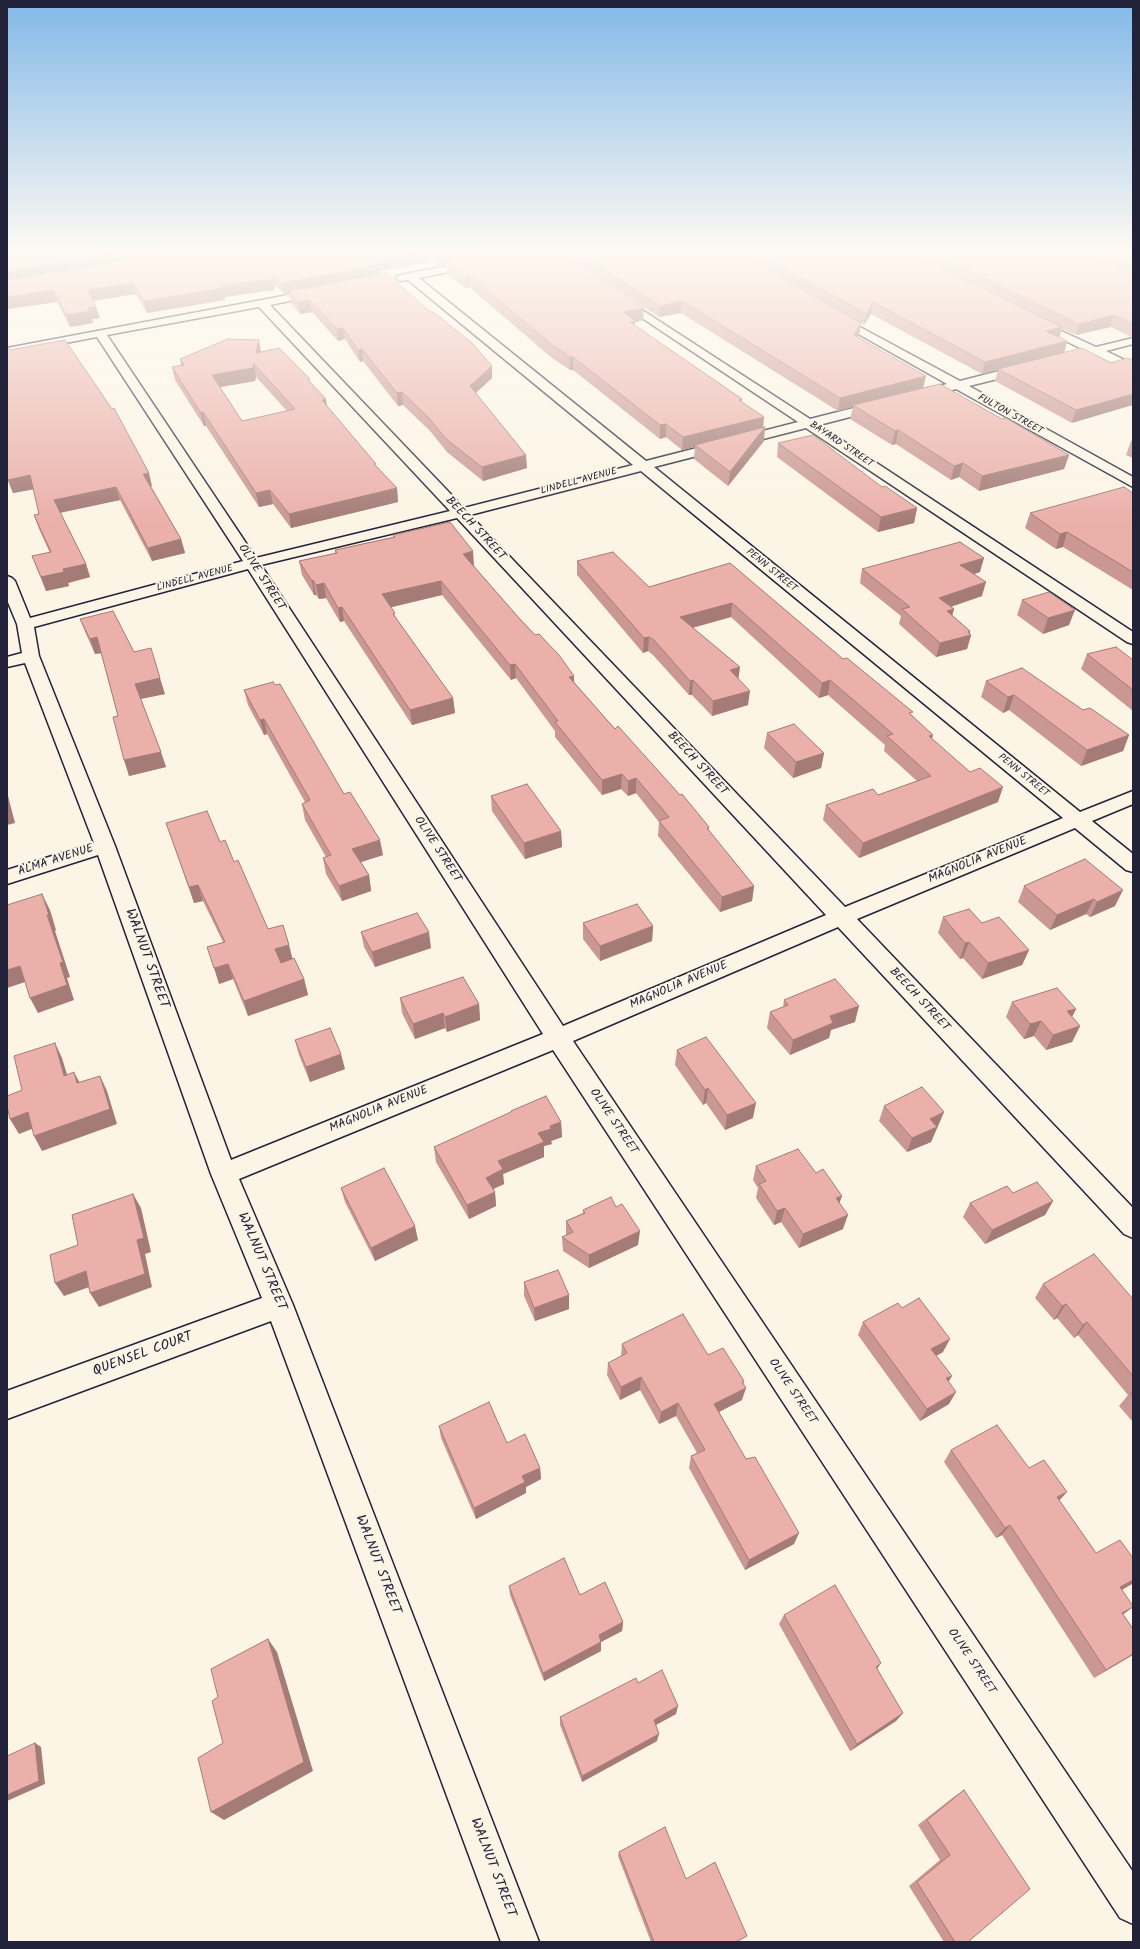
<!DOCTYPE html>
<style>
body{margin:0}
#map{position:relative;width:1140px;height:1949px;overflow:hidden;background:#fcf5e5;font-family:Kalam,sans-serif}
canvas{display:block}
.frame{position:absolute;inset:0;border:8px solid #22223b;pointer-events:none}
</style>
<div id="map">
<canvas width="1140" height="1949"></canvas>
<div class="frame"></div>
</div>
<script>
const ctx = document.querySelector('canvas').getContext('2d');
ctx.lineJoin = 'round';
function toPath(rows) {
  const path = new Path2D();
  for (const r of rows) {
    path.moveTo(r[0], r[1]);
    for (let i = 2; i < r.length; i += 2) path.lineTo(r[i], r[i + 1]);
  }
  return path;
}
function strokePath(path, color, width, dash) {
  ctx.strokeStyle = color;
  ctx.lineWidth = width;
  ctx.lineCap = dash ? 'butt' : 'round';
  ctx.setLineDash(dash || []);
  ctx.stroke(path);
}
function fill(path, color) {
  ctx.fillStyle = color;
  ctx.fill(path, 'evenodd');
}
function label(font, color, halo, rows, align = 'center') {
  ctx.font = font + ' Kalam,sans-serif';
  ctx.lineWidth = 4;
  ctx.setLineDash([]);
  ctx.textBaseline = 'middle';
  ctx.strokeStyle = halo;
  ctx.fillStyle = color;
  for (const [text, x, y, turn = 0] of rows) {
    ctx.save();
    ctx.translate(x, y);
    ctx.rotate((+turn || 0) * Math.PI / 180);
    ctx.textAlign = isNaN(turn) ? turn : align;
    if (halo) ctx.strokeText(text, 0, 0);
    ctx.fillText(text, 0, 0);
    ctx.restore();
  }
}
const street = toPath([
 [475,261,479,262,480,264,479,266,419,278,646,461,798,422,615,300,614,298,615,296,619,295,810,419,881,401,885,402,887,405,885,408,819,425,1133,632,1133,644,1127,642,806,428,654,467,1080,812,1133,791,1133,804,1092,821,1133,854,1133,872,1126,870,1075,828,857,919,1133,1208,1133,1238,1124,1234,838,927,573,1041,1133,1872,1133,1924,1120,1918,553,1050,239,1179,293,1305,539,1942,501,1942,271,1321,7,1419,7,1391,262,1298,211,1174,98,855,7,884,7,870,94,843,25,663,7,667,7,657,22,653,17,624,7,600,7,576,12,578,15,581,30,618,243,561,97,337,7,354,7,348,320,289,325,292,324,294,270,305,464,508,633,465,408,280,401,281,396,278,397,276,410,273,475,261],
 [259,307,450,511,256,558,107,335,259,307],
 [641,471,1063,818,845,907,470,515,641,471],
 [457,518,826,915,563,1026,261,565,457,518],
 [248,569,543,1034,231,1160,115,846,39,656,34,627,248,569],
 [834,313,960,381,1026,364,1030,365,1032,368,1030,371,969,386,1133,477,1133,487,956,389,920,399,916,398,914,395,916,392,947,384,830,318,828,316,830,314,834,313],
 [1033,318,1096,347,1133,338,1133,344,1106,351,1133,364,1133,373,1093,354,1061,363,1057,361,1055,359,1057,357,1084,350,1029,323,1027,321,1029,319,1033,318]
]);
strokePath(street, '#22223b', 3);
fill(street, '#fcf5e5');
fill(toPath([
 [7,251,558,251,643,320,635,322,635,326,742,399,742,402,763,428,764,441,728,486,694,459,695,447,682,450,666,437,660,439,573,370,570,370,552,358,469,287,465,288,447,273,446,264,437,266,432,262,380,271,380,274,492,378,476,393,527,468,483,481,447,452,430,431,403,405,398,406,363,361,360,362,345,339,338,341,312,312,300,314,291,303,289,294,284,295,276,285,274,290,225,297,225,300,147,313,136,294,94,301,96,307,100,318,92,319,93,323,70,327,57,302,7,309],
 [559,251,1133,251,1133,338,1111,327,1076,335,1062,329,1059,338,1067,341,1064,353,1111,363,1072,423,995,381,998,370,982,374,871,314,864,325,861,323,859,335,858,337,924,388,1002,419,1069,455,1064,469,979,491,959,477,951,480,896,444,892,445,850,419,853,407,838,411,681,313,659,317],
 [7,345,10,350,152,486,151,486,181,539,185,553,152,561,120,500,60,513,86,564,90,577,68,583,69,586,46,591,32,556,50,553,39,529,34,515,39,514,33,489,13,493,7,478],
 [261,352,310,383,327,406,376,466,397,488,398,502,291,528,273,504,259,507,206,426,204,426,175,380,172,367,181,365,180,359],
 [256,377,287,411,242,421,220,387,255,381],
 [1133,440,1133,458,1126,455,1131,441],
 [778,443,882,487,917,508,914,523,878,532,777,457],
 [1133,493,1133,590,1063,547,1056,549,1025,528,1030,513],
 [393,535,474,566,519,618,574,676,574,682,615,729,709,827,709,831,754,886,752,901,720,912,658,836,659,822,636,793,628,796,621,789,602,795,555,737,555,731,516,678,511,680,442,595,391,607,396,618,453,698,455,713,412,725,344,621,340,622,326,598,319,599,316,595,314,595,302,575,299,561,335,553,335,550,393,537],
 [577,561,649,587,730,563,843,659,912,715,932,739,998,802,859,858,823,820,826,805,878,795,917,781,884,751,885,745,828,695,819,698,731,617,693,628,738,679,748,705,712,716,692,695,689,695,653,655,648,651,643,653,577,575],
 [862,569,980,572,974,574,982,596,951,607,954,609,952,615,970,631,970,633,971,635,967,649,936,657,899,624,901,616,860,583],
 [1022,600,1069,625,1043,634,1017,615],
 [80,619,134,652,165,694,141,699,166,767,129,776,118,716,101,653,95,654,86,634],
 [1087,654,1133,660,1133,711,1081,669],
 [986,681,1083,710,1129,735,1123,751,1081,766,1009,710,1003,713,981,697],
 [244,690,344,794,383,855,361,862,369,875,371,891,342,901,326,874,323,858,326,857,305,820,302,804,305,802,267,734,264,735,248,705],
 [767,733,824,753,821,768,793,778,764,748],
 [491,796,561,831,562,847,525,859,492,811],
 [166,823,220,842,234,862,268,929,289,945,292,959,304,979,308,995,248,1016,233,979,219,984,223,942,203,901,194,903],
 [1085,859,1115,906,1090,917,1086,914,1050,930,1018,902,1024,886],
 [943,917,982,923,1029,950,1022,965,982,979,963,958,960,959,938,933],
 [583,923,653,926,652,941,600,961,583,939],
 [361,932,431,948,375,967,364,947],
 [400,998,479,1004,480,1020,447,1032,445,1028,415,1039,402,1013],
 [784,1000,855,1022,831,1030,829,1038,790,1055,767,1028,770,1012,783,1007],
 [1012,1002,1076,1009,1072,1017,1080,1026,1072,1042,1046,1050,1034,1036,1024,1039,1006,1017],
 [295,1040,345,1069,310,1082,299,1055],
 [677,1050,753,1118,725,1130,706,1103,703,1105,675,1065],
 [884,1106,944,1112,931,1142,907,1152,879,1121],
 [511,1111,561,1122,562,1137,551,1141,552,1144,544,1146,544,1157,503,1174,504,1184,493,1189,495,1192,496,1206,469,1219,436,1162,434,1147,511,1113],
 [756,1166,816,1173,840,1203,843,1229,799,1248,781,1222,774,1225,756,1198,758,1188,753,1180],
 [341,1188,418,1240,375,1261,345,1202],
 [1013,1193,1053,1201,1045,1215,985,1244,963,1217,970,1203],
 [583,1210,638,1245,589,1268,563,1251,562,1237,566,1235,566,1221,583,1213],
 [524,1282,569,1295,569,1309,535,1321,524,1296],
 [1043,1284,1133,1299,1133,1422,1119,1406,1128,1395,1078,1335,1074,1338,1057,1318,1054,1320,1035,1298],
 [902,1308,943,1352,936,1356,948,1381,949,1404,920,1421,858,1335,863,1322],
 [622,1344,708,1355,743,1383,742,1400,719,1412,794,1544,745,1570,689,1468,691,1456,697,1453,676,1416,659,1424,640,1390,620,1400,607,1375,608,1363,621,1356],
 [439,1426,540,1468,541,1479,526,1487,526,1493,476,1519,441,1438],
 [951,1450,1029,1468,1059,1500,1096,1553,1133,1558,1133,1583,1122,1590,1133,1607,1123,1614,1133,1629,1133,1655,1094,1678,1002,1535,996,1538,944,1462],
 [509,1586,580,1595,623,1622,622,1631,601,1642,601,1651,544,1681,510,1595],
 [784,1615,877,1669,903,1713,896,1721,850,1751,779,1624],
 [638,1683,676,1714,656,1725,657,1741,582,1782,560,1725,560,1717],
 [964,1790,968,1942,944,1942,909,1886,940,1860,918,1825,955,1796],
 [619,1852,686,1879,737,1942,651,1942,618,1856]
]), '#ca9792');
fill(toPath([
 [128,251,197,251,7,283,7,272],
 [426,251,431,251,432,262,380,271,381,277,289,291,289,294,284,295,282,283,374,260],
 [455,251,515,251,446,261,446,264,437,266,437,255],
 [274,274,276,285,274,290,225,297,225,300,147,313,144,301],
 [469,275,469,287,465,288,465,276],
 [133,283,136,294,91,301,88,290],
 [54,290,57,302,7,309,7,297],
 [310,300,312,312,300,314,298,302],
 [682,301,681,313,659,317,660,306],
 [873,302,871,314,864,325,866,314],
 [96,307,100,318,92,319,93,323,70,327,66,315,88,308],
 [644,308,643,320,635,322,635,334,623,312],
 [1115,315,1111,327,1076,335,1079,324],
 [861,323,859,335,852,347,854,335],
 [1062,327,1059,339,1046,331],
 [343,328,345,339,338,341,337,329],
 [259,340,261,353,256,353],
 [1067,341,1064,354,998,369,998,370,982,374,985,362],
 [362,349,363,361,360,362,358,350],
 [570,357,573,357,573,370,570,370],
 [254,364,256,377,255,381,215,388,212,375],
 [492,366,492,378,470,398,470,386],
 [926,376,923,389,853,405,853,407,838,411,840,398],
 [402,392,403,405,398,406,397,393],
 [1133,394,1133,405,1072,423,1076,410],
 [326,399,328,412,322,400],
 [203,412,206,426,204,426,201,413],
 [764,417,763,430,765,427,764,441,728,486,730,472,695,445,695,447,682,450,683,437],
 [666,424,666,437,660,439,660,425],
 [898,430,896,444,892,445,895,431],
 [526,455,527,468,483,481,482,467],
 [1069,455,1064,469,979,491,982,476],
 [963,463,959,477,951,480,954,466],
 [149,473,152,486,147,487,143,474],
 [30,475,35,489,13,493,8,480],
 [116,487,120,500,58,513,54,500],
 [397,488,398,502,291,528,289,514],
 [270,490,273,504,259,507,256,493],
 [917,508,914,523,878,532,881,517],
 [1067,532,1063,547,1056,549,1060,534],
 [181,539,185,553,152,561,148,548],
 [473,551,474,566,464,568,463,554],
 [984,558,980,572,956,580,960,565],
 [86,564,90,577,68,583,69,586,46,591,41,577,63,569],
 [313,580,316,595,314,595,312,581],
 [441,581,442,595,384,609,382,594],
 [986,582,982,596,935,612,939,598],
 [324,583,326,598,319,599,316,585],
 [732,603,731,617,679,631,680,617],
 [342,607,344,621,340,622,338,608],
 [954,609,950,623,947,611],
 [1075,610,1069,625,1043,634,1048,618],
 [970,631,969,635,971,635,967,649,936,657,940,643],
 [97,637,102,653,95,654,90,639],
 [649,637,648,651,643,653,644,638],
 [515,664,516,678,511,680,510,665],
 [740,667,738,682,730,670],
 [574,676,574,691,569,677],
 [160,678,165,694,140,699,135,684],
 [693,680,692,695,689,695,690,681],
 [830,680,828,695,819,698,822,683],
 [750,691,748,705,712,716,713,701],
 [1014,695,1009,710,1003,713,1008,697],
 [453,698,455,713,412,725,410,710],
 [264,719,267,734,264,735,260,720],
 [933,735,929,750,929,736],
 [1129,735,1123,751,1081,766,1087,750],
 [161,752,166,767,129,776,124,760],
 [824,753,821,768,793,778,796,762],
 [622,774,621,789,602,795,602,780],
 [636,778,636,793,628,796,628,781],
 [1003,787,998,802,859,858,863,843],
 [7,792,15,823,7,825],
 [561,831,562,847,525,859,524,843],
 [380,840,383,855,355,864,352,849],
 [369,875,371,891,342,901,339,886],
 [198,885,203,901,194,903,189,887],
 [754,886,752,901,720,912,722,897],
 [1123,890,1115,906,1090,917,1097,902],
 [42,894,50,910,56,930,55,931,70,977,67,978,74,1000,38,1013,30,998,60,963],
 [1094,899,1086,914,1050,930,1057,915],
 [653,926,652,941,600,961,600,946],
 [429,932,431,948,375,967,372,952],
 [969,942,963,958,960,959,965,943],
 [289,945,293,961,280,965,275,949],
 [1029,950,1022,965,982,979,988,963],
 [228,964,233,979,219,984,214,968],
 [20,966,28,981,7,988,7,970],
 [304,979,308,995,248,1016,244,1001],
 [479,1004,480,1020,447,1032,445,1017],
 [859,1006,855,1022,831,1030,829,1038,790,1055,793,1040,830,1016],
 [1076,1009,1068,1024,1067,1011],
 [443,1013,445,1028,415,1039,413,1024],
 [1041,1021,1034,1036,1024,1039,1030,1024],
 [1080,1026,1072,1042,1046,1050,1053,1035],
 [55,1043,62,1058,72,1091,64,1076],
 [341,1054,345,1069,310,1082,306,1067],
 [74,1072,82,1087,77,1083],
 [100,1076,107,1091,117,1124,42,1151,34,1136],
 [708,1088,706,1103,703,1105,705,1090],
 [756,1103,753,1118,725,1130,727,1115],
 [28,1112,37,1127,19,1134,10,1119],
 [944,1112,931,1142,907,1152,912,1138,930,1119],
 [561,1122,562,1137,551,1141,552,1144,544,1146,544,1157,503,1174,504,1184,487,1192,486,1178,498,1161,538,1133,550,1126],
 [495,1192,496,1206,469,1219,467,1205],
 [133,1194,141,1208,151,1252,145,1254,152,1287,99,1307,90,1293],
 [842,1196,837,1210,836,1198],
 [1053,1201,1045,1215,985,1244,992,1230],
 [785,1208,781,1222,774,1225,777,1211],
 [848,1215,843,1229,799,1248,803,1234],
 [415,1226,418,1240,375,1261,371,1248],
 [640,1231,638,1245,589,1268,589,1255],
 [86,1271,95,1285,64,1296,55,1283],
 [569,1295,569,1309,535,1321,534,1308],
 [1066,1304,1057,1318,1054,1320,1062,1306],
 [1087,1322,1078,1335,1074,1338,1083,1325],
 [950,1339,943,1352,925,1362,931,1349],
 [952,1376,945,1388,946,1378],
 [641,1377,640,1390,620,1400,621,1387],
 [744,1381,742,1390,746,1388,742,1400,711,1416,714,1404],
 [956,1392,949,1404,920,1421,927,1409],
 [678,1403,676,1416,659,1424,661,1412],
 [540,1468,541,1479,526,1487,526,1493,476,1519,474,1508,522,1476],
 [1067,1492,1057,1503,1057,1497],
 [1010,1525,1002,1535,996,1538,1005,1528],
 [799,1533,794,1544,745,1570,749,1560],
 [1133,1580,1133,1583,1132,1584,1109,1597,1120,1587],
 [1133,1607,1121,1616,1122,1613],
 [623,1622,622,1631,601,1642,601,1651,544,1681,543,1673,599,1635],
 [268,1639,277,1652,313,1771,224,1820,211,1812],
 [1133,1654,1132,1655,1094,1678,1106,1670],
 [881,1663,875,1672,876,1667],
 [678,1706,676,1714,652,1727,654,1720],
 [903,1713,896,1721,850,1751,857,1744],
 [659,1734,657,1741,582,1782,582,1776],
 [35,1743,41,1747,45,1784,7,1801,7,1795]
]), '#a47b77');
const building = toPath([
 [7,251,128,251,7,272,7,251],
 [185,251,426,251,374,260,379,265,282,283,274,274,273,279,221,286,223,288,144,301,133,283,88,290,96,307,88,308,90,311,66,315,54,290,7,297,7,280,185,251],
 [432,251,455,251,437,255,432,251],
 [500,251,558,251,644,308,623,312,635,321,630,322,742,399,739,400,764,417,683,437,666,424,660,425,573,357,570,357,552,345,469,275,465,276,446,261,500,251],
 [576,251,734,251,861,323,854,335,926,376,840,398,682,301,660,306,576,251],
 [753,251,906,251,1062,327,1046,331,1067,341,985,362,873,302,866,314,753,251],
 [926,251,1076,251,1133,275,1133,324,1115,315,1079,324,926,251],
 [1098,251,1133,251,1133,267,1098,251],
 [387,273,429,311,436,314,472,343,492,366,470,386,526,455,482,467,446,439,429,418,402,392,397,393,362,349,358,350,343,328,337,329,310,300,298,302,289,291,387,273],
 [228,339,259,340,256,353,279,348,310,379,308,380,326,399,322,400,376,464,374,464,397,488,289,514,270,490,256,493,203,412,201,413,172,367,184,365,180,359,228,339],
 [254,364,295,409,242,421,212,375,253,368,254,364],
 [65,340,112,409,114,408,149,473,143,474,181,539,148,548,116,487,54,500,86,564,63,569,64,572,41,577,32,556,51,552,34,515,39,514,30,475,8,480,7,477,7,345,10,350,65,340],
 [1082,348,1111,363,1127,358,1133,360,1133,394,1076,410,998,369,1082,348],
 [940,384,1002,419,1006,418,1069,455,982,476,963,463,954,466,898,430,895,431,853,405,940,384],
 [765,427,730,472,695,445,765,427],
 [813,435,882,487,885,486,917,508,881,517,778,443,813,435],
 [1124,487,1133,493,1133,572,1067,532,1060,534,1030,513,1124,487],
 [450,522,473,551,463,554,519,618,535,635,539,634,559,655,574,676,569,677,615,729,618,726,680,795,682,794,709,827,707,828,754,886,722,897,659,821,669,817,636,778,628,781,622,774,602,780,555,722,558,721,515,664,510,665,441,581,382,594,395,613,393,614,453,698,410,710,342,607,338,608,324,583,316,585,313,580,312,581,299,561,337,553,335,550,395,537,393,535,450,522],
 [960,542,984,558,960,565,986,582,939,598,954,609,947,611,970,631,968,632,971,635,940,643,902,609,910,607,862,569,960,542],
 [613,552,649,587,730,563,843,659,847,658,913,712,909,713,933,735,929,736,970,772,980,768,1003,787,863,843,826,805,873,789,878,795,931,776,887,736,893,734,830,680,822,683,732,603,680,617,740,667,730,670,750,691,713,701,693,680,690,681,654,640,649,637,644,638,577,561,613,552],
 [1049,592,1075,610,1048,618,1022,600,1049,592],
 [113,611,134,652,151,648,160,678,135,684,161,752,124,760,113,717,118,716,97,637,90,639,80,619,113,611],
 [1116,647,1133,660,1133,690,1087,654,1116,647],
 [1022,668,1083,710,1090,708,1129,735,1087,750,1014,695,1008,697,986,681,1022,668],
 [273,682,275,685,280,684,344,794,350,792,380,840,352,849,369,875,339,886,323,858,331,855,302,804,310,800,264,719,260,720,244,690,273,682],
 [794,724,824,753,796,762,767,733,794,724],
 [527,784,561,831,524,843,491,796,527,784],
 [207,811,220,842,225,840,234,862,238,860,268,929,283,925,289,945,275,949,281,963,294,958,304,979,244,1001,228,964,214,968,207,947,225,942,198,885,189,887,166,823,207,811],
 [1085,859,1123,890,1097,902,1094,899,1057,915,1024,886,1085,859],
 [42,894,49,915,47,915,63,962,60,963,67,985,30,998,20,966,7,970,7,905,42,894],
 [637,904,653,926,600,946,583,923,637,904],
 [969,909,982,923,999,917,1029,950,988,963,969,942,965,943,943,917,969,909],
 [417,913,429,932,372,952,361,932,417,913],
 [463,977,479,1004,445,1017,443,1013,413,1024,400,998,463,977],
 [835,979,859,1006,830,1016,833,1023,793,1040,770,1012,788,1005,784,1000,835,979],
 [1057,988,1076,1009,1067,1011,1080,1026,1053,1035,1041,1021,1030,1024,1012,1002,1057,988],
 [330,1028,341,1054,306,1067,295,1040,330,1028],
 [706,1037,756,1103,727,1115,708,1088,705,1090,677,1050,706,1037],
 [55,1043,64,1076,74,1072,77,1083,100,1076,110,1109,34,1136,28,1112,10,1119,7,1106,7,1096,22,1090,14,1056,55,1043],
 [922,1087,944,1112,930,1119,937,1127,912,1138,884,1106,922,1087],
 [546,1096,561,1122,550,1126,551,1129,538,1133,544,1142,498,1161,503,1169,486,1178,495,1192,467,1205,434,1147,511,1112,511,1111,546,1096],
 [798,1149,816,1173,823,1169,842,1196,836,1198,848,1215,803,1234,785,1208,777,1211,759,1184,766,1181,756,1166,798,1149],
 [384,1168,415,1226,371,1248,341,1188,384,1168],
 [1037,1182,1053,1201,992,1230,970,1203,1007,1186,1013,1193,1037,1182],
 [133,1194,144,1238,137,1240,145,1274,90,1293,86,1271,55,1283,50,1255,78,1245,72,1215,133,1194],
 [611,1197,616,1207,622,1204,640,1231,589,1255,562,1237,573,1232,566,1221,585,1213,583,1210,611,1197],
 [1094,1254,1133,1299,1133,1376,1087,1322,1083,1325,1066,1304,1062,1306,1043,1284,1094,1254],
 [558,1270,569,1295,534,1308,524,1282,558,1270],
 [919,1298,950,1339,931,1349,952,1376,946,1378,956,1392,927,1409,863,1322,898,1303,902,1308,919,1298],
 [683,1314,708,1355,723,1348,744,1381,742,1382,746,1388,714,1404,746,1459,755,1457,799,1533,749,1560,691,1456,705,1450,678,1403,661,1412,641,1377,621,1387,608,1363,627,1353,622,1344,683,1314],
 [1133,1392,1133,1397,1130,1393,1133,1392],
 [489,1402,507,1443,525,1434,540,1468,522,1476,525,1482,474,1508,439,1426,489,1402],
 [997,1425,1029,1468,1044,1460,1067,1492,1057,1497,1096,1553,1120,1540,1133,1558,1133,1580,1120,1587,1133,1606,1133,1607,1122,1613,1133,1629,1133,1654,1106,1670,1010,1525,1005,1528,951,1450,997,1425],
 [564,1558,580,1595,605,1582,623,1622,599,1635,601,1642,543,1673,509,1586,564,1558],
 [835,1585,881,1663,876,1667,903,1713,857,1744,784,1615,835,1585],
 [268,1639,304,1762,211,1812,198,1758,223,1743,212,1701,218,1697,211,1669,268,1639],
 [662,1670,678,1706,654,1720,659,1734,582,1776,560,1717,636,1678,638,1683,662,1670],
 [35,1743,39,1781,7,1795,7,1756,35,1743],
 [964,1790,1030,1889,968,1942,955,1942,917,1882,950,1855,927,1820,964,1790],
 [665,1827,686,1879,715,1862,747,1936,736,1942,654,1942,619,1852,665,1827]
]);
fill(building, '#ebb0aa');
strokePath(building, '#a47b77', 1);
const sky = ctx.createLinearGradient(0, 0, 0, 524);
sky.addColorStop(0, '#82b8e8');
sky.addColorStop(0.48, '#fefaf3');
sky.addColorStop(1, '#fefaf300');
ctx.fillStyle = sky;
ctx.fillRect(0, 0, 1140, 524);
label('10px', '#22223b', '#fcf5e5', [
 ["FULTON STREET",1010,415,29],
 ["BAYARD STREET",841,445,34],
 ["LINDELL AVENUE",579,482,-15],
 ["PENN STREET",771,571,39],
 ["LINDELL AVENUE",195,579,-15],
 ["PENN STREET",1023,776,39]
]);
label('12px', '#22223b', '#fcf5e5', [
 ["BEECH STREET",475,529,47],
 ["OLIVE STREET",261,578,57],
 ["BEECH STREET",697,764,47],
 ["OLIVE STREET",437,850,57],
 ["ALMA AVENUE",56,861,-18],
 ["MAGNOLIA AVENUE",978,861,-22],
 ["MAGNOLIA AVENUE",679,986,-23],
 ["BEECH STREET",919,1000,47],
 ["MAGNOLIA AVENUE",379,1110,-22],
 ["OLIVE STREET",613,1122,56],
 ["OLIVE STREET",792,1392,56],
 ["OLIVE STREET",971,1662,56]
]);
label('14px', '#22223b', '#fcf5e5', [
 ["WALNUT STREET",146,959,70],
 ["WALNUT STREET",261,1262,67],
 ["QUENSEL COURT",143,1355,-20],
 ["WALNUT STREET",377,1565,69],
 ["WALNUT STREET",492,1868,69]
]);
</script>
